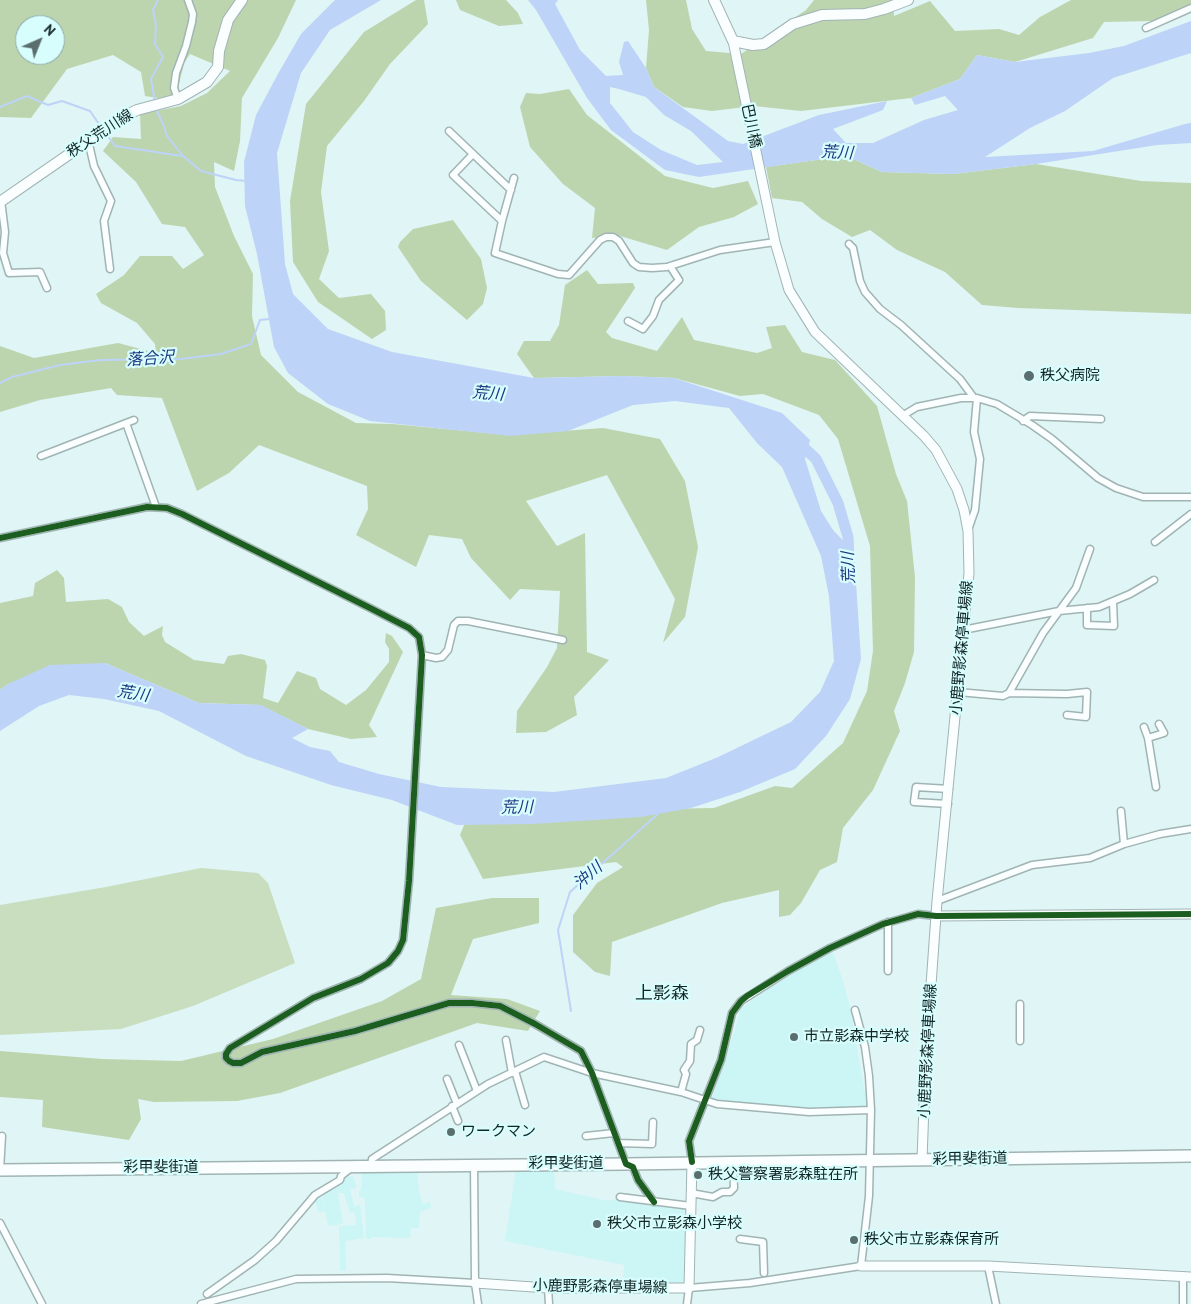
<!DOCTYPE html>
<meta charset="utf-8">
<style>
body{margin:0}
#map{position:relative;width:1191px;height:1304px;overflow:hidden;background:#e0f5f5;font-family:"PT Sans",sans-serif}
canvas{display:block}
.north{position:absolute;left:15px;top:15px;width:50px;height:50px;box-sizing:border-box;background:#d8fdfd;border:1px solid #89a7a7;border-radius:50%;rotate:44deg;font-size:14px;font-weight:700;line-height:20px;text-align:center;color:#132626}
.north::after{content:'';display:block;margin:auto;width:18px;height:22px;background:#5b6e6e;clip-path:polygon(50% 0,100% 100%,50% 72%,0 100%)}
</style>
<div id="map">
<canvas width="1191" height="1304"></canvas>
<div class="north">N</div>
</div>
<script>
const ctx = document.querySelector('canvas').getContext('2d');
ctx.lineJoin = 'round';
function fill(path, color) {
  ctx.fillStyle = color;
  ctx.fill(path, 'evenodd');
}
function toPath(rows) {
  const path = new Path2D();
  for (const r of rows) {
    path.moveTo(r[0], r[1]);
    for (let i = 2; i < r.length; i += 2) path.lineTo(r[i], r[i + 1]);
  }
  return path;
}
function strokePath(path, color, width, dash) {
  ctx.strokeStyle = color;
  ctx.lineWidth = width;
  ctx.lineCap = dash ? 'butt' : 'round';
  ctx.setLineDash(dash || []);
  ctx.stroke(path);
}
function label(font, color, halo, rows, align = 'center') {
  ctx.font = font + ' "PT Sans","Noto Sans JP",sans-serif';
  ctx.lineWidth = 4.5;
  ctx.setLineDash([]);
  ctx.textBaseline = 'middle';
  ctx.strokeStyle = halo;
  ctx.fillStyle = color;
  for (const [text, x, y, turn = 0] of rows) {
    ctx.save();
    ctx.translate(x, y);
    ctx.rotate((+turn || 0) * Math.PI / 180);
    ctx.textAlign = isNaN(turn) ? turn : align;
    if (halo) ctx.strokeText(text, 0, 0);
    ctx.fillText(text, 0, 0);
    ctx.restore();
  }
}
fill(toPath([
 [833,952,843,981,850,1007,867,1105,865,1107,834,1109,724,1103,713,1100,712,1097,726,1058,741,1009,764,991,802,968],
 [362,1169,417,1171,419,1192,423,1204,430,1202,431,1208,420,1212,419,1228,411,1228,410,1238,371,1237,371,1239,366,1239,365,1198,359,1197,359,1191,361,1190],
 [554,1169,555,1189,608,1201,621,1198,687,1207,687,1279,682,1285,623,1282,624,1265,505,1241,516,1170],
 [353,1176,357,1188,350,1189,354,1206,360,1205,364,1238,345,1241,346,1271,340,1270,339,1226,356,1225,355,1212,350,1213,344,1193,339,1193,337,1189,343,1224,328,1226,325,1211,318,1212,314,1197,321,1195,324,1207,322,1190,337,1188,337,1184,342,1183,341,1179]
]), '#ccf5f5');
fill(toPath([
 [201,868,258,873,268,883,295,963,193,1006,121,1029,0,1035,0,905,106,887]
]), '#c8debf');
fill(toPath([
 [0,0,296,0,278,38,242,98,240,141,234,171,214,162,215,187,234,236,253,274,252,316,261,355,298,392,356,423,393,424,509,435,603,428,660,439,685,481,698,547,685,617,663,643,675,599,607,475,526,501,557,546,585,533,587,652,609,660,574,697,577,715,546,732,516,733,517,711,547,667,557,648,560,591,520,589,510,600,471,558,462,539,429,535,416,567,356,535,368,509,367,486,259,445,229,473,197,491,162,398,117,395,111,388,40,400,0,412,0,346,34,358,118,343,156,353,155,344,137,323,101,303,96,294,124,275,140,256,172,256,183,269,204,255,185,227,162,224,136,182,103,151,113,137,141,139,140,114,181,106,207,93,230,71,190,54,184,63,176,97,158,98,145,96,141,72,113,55,67,69,31,118,0,117],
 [25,25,55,25,55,55,25,55],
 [416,0,424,0,428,24,390,64,364,101,327,146,321,192,329,251,319,279,339,298,371,294,385,311,386,330,372,339,318,302,293,262,290,201,306,104,364,32],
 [456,0,506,0,518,13,523,24,499,26,460,10],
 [646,0,686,0,692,29,706,51,741,54,806,10,814,0,893,0,894,16,930,1,955,31,999,29,1019,35,1040,17,1071,0,1191,0,1191,4,1154,21,1104,22,1093,38,1015,62,977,55,960,79,911,98,801,111,754,106,712,111,683,107,654,87,646,68,649,30],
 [569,89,587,115,665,176,713,188,748,181,758,204,734,217,699,227,667,250,620,236,592,238,595,208,563,184,530,147,520,107,526,93,540,94],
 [851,158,882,172,953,174,1036,164,1141,181,1191,183,1191,314,1018,308,982,305,945,272,897,250,870,230,852,237,822,219,802,202,772,198,766,167,823,159],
 [453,220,481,259,487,288,483,304,467,320,421,281,398,247,400,242,413,229],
 [587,270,598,284,633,283,635,288,606,332,612,338,657,351,682,317,694,340,757,353,772,348,766,327,785,325,802,352,835,360,877,406,896,474,907,501,915,577,914,652,905,683,894,711,900,731,873,790,843,828,837,862,820,870,801,903,790,915,779,917,779,890,722,903,612,942,610,976,595,972,573,952,573,915,597,883,623,867,616,862,483,879,460,835,467,818,596,810,714,808,775,786,792,788,843,743,867,691,873,651,870,546,838,439,819,415,763,394,740,396,674,378,624,376,534,378,517,354,524,341,550,341,559,325,565,285],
 [57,570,64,578,66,602,108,599,122,607,129,622,144,636,163,626,162,635,165,642,194,660,224,664,228,656,241,654,265,660,267,666,263,698,278,703,297,671,316,678,320,689,346,705,366,690,389,662,389,649,385,642,386,633,392,636,403,652,369,725,377,737,351,739,308,729,260,705,199,703,105,663,8,684,0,690,0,603,33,596,35,583],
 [492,898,539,898,539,923,473,939,451,995,507,999,540,1011,528,1031,477,1023,280,1093,237,1101,154,1102,138,1099,141,1119,129,1140,42,1127,43,1100,0,1097,0,1051,102,1059,181,1061,273,1039,382,1001,421,979,436,908]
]), '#bcd5af');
fill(toPath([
 [335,0,381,0,330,30,301,73,277,153,285,264,293,294,328,329,392,352,534,378,624,376,674,378,782,413,810,440,805,459,821,511,833,530,854,552,861,659,850,699,826,736,795,769,740,792,691,808,641,817,532,824,457,825,392,800,331,785,246,756,159,711,104,699,69,695,39,706,0,731,0,690,8,684,50,665,105,663,199,703,261,705,308,729,292,738,310,747,330,751,339,762,379,774,441,787,554,792,666,778,716,758,791,722,820,692,834,661,829,596,821,556,782,467,757,443,729,408,675,401,633,405,568,431,511,436,370,421,328,404,288,373,274,347,257,254,245,206,244,162,256,115,279,72,301,34],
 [528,0,558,0,555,4,580,50,606,76,623,75,619,62,624,42,628,41,646,68,654,87,728,141,743,144,819,115,887,101,883,110,833,129,846,143,873,143,924,120,958,110,945,96,915,105,911,98,960,79,977,55,1015,62,1089,53,1124,46,1191,21,1191,53,1113,78,1065,111,1030,128,985,157,1093,151,1185,124,1191,123,1191,143,1157,145,1036,164,953,174,882,172,851,158,823,159,699,177,665,170,611,130,587,98,536,10],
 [610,87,619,89,646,97,664,115,691,131,723,162,697,165,661,150,633,132,610,103]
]), '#bdd3f8');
strokePath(toPath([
 [155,102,151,79,163,57,155,44,156,25,153,10,158,0],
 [0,107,27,96,48,105,62,101,90,111,101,127],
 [156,109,163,124,167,136,183,156,201,171,236,180,247,181],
 [105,132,115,146,182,156],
 [0,383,12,377,60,365,101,360,181,359,221,354,251,344,260,320,269,319],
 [571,1011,558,930,570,892,660,812]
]), '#bdd3f8', 2);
strokePath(toPath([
 [796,440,816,459,838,503,848,537,849,559]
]), '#bdd3f8', 11);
const street = toPath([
 [1146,28,1191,8],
 [178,99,174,88,176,73,186,46,192,22,193,14,188,0],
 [449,131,511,190],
 [88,140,94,166,111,201,104,221,110,269],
 [473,154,453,175,502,221],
 [514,178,502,221,495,253,558,274,569,275,600,240,606,237,613,237,619,241,633,263,639,267,652,268,667,267,720,250,775,242],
 [1,200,5,232,3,253,9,273,40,272,47,288],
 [849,244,853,248,860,281,865,292,880,309,901,325,960,379,974,398],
 [628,321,643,329,653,316,659,300,679,280,670,266],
 [902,416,917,407,961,398,977,398,997,404,1032,425,1052,439,1098,478,1116,488,1143,497,1191,497],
 [1023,421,1030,416,1101,419],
 [126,423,156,507],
 [41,456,134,420],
 [968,530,975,510,980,459,974,432,977,398],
 [0,538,147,507,167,508,182,514,372,609,409,628,419,637,422,655,409,881,403,940,398,951,388,963,361,979,313,998,230,1048,226,1054,226,1058,229,1061,233,1063,241,1063,262,1052,355,1031,449,1003,472,1003,500,1006,535,1024,581,1051,592,1073,626,1164,633,1167,638,1180,654,1202],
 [1155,542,1191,514],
 [1087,608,1087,625,1114,626,1113,602],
 [963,630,1059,611,1099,607,1130,594,1154,580],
 [422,655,436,658,442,657,448,650,454,625,458,621,468,621,563,640],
 [958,692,1003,696,1009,693,1043,633,1076,588,1090,549],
 [1009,693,1067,694,1087,692,1086,717,1067,715],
 [1144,727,1148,738,1156,787],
 [1148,738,1164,733,1159,724],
 [948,804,914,802,916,787,949,789],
 [1121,811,1124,844],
 [937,901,1032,865,1090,858,1124,844,1160,834,1191,829],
 [888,922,888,971],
 [855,1010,865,1047,869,1076,871,1110],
 [506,1040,512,1073],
 [1020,1041,1020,1004],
 [459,1045,477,1091],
 [515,1071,525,1105],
 [447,1079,457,1104],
 [681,1092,686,1074,684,1070,690,1061,691,1044,697,1040,700,1030],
 [452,1106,458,1121],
 [586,1136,614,1133],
 [618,1143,652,1144,653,1122],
 [692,1162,689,1141,721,1060,732,1013,741,1001,788,971,830,948,883,924,918,914,936,916],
 [474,1164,475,1283,478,1304],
 [371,1166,372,1159,457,1104,488,1084,544,1057,592,1073,681,1092,717,1104,809,1112,871,1110,869,1196,861,1266,750,1283,689,1288,687,1304],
 [0,1170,2,1136],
 [691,1193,713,1197,722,1192,730,1192,734,1188,733,1161],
 [620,1197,691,1206],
 [0,1223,42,1304],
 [740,1239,763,1242,764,1273],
 [988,1266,996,1304],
 [548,1288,549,1304],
 [207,1294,255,1260,276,1241,315,1195,340,1180,341,1176,351,1168],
 [201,1304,296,1279,387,1278,475,1283],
 [1183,1304,1183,1277]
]);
const secondary = toPath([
 [733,41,775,242,789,290,815,332,924,436,936,450,957,489,964,510,968,531,969,573,937,901,931,985,926,1050,922,1160],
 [936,916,1191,914],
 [861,1266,988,1266,1191,1277],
 [475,1283,548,1288,689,1288,692,1162]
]);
const primary = toPath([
 [714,0,733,41,753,45,764,44,793,24,822,15,865,14,884,9,908,0],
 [0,202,123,117,137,110,178,99,207,82,218,67,219,51,228,20,242,0]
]);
const highway = toPath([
 [0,1170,626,1164,1191,1156]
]);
strokePath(street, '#a1b4b4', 9);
strokePath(secondary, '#a1b4b4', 11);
strokePath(primary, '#a1b4b4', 12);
strokePath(highway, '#a1b4b4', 14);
strokePath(street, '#fafefe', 6);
strokePath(secondary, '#fafefe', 9);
strokePath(primary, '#fafefe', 10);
strokePath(highway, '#fafefe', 11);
strokePath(toPath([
 [0,538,147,507,167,508,182,514,372,609,409,628,419,637,422,655,409,881,403,940,398,951,388,963,361,979,313,998,230,1048,226,1054,226,1058,229,1061,233,1063,241,1063,262,1052,355,1031,449,1003,472,1003,500,1006,535,1024,581,1051,592,1073,626,1164,633,1167,638,1180,654,1202],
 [692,1162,689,1141,721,1060,732,1013,741,1001,747,996,788,971,830,948,883,924,918,914,936,916,1191,914]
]), '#1b5e20', 6);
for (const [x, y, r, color] of [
 [1029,376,6,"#5b6e6e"],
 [794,1037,5,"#5b6e6e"],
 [451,1132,5,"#5b6e6e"],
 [698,1175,5,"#5b6e6e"],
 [597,1224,5,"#5b6e6e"],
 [854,1240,5,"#5b6e6e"]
]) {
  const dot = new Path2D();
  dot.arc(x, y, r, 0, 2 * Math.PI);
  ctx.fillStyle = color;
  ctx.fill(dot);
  strokePath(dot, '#d8fdfd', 2);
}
label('15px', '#132626', '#d8fdfd', [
 ["巴川橋",751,126,78],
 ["秩父荒川線",100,134,-33],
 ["小鹿野影森停車場線",962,648,-85],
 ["小鹿野影森停車場線",928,1051,-87],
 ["彩甲斐街道",970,1159,-1],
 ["彩甲斐街道",566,1164],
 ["彩甲斐街道",161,1168],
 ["小鹿野影森停車場線",600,1287,1]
]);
label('15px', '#132626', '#d8fdfd', [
 ["秩父病院",1040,376],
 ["市立影森中学校",804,1037],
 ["ワークマン",461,1132],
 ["秩父警察署影森駐在所",708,1175],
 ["秩父市立影森小学校",607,1224],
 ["秩父市立影森保育所",864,1240]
], 'left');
label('italic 16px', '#1e3680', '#d8fdfd', [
 ["荒川",837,153,3],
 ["落合沢",150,359,-4],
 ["荒川",488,394,5],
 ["荒川",849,568,-92],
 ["荒川",133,694,9],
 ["荒川",517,808,-1],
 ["沖川",588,876,-41]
]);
label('18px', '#132626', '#d8fdfd', [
 ["上影森",662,994]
]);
</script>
